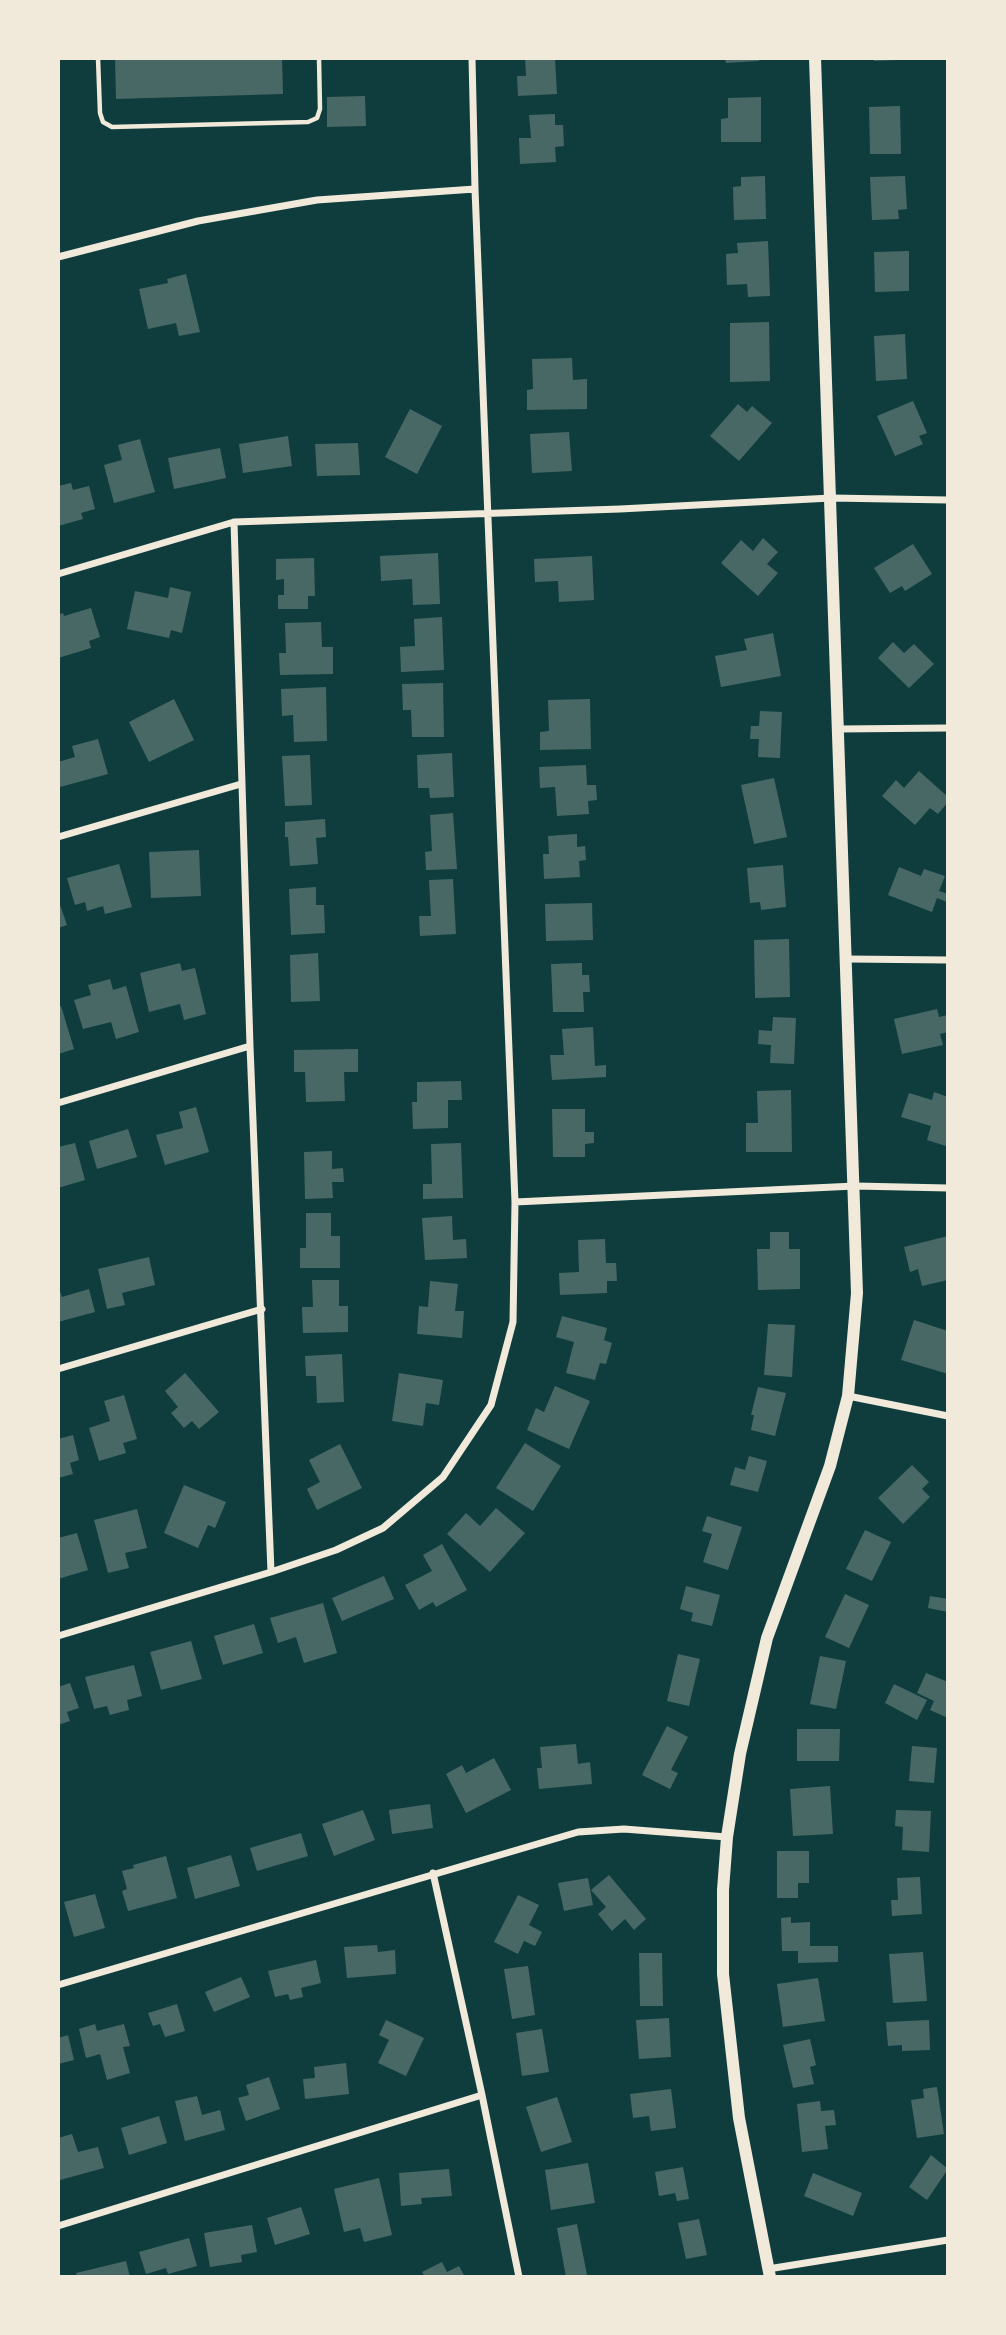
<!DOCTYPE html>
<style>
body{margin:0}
#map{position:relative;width:1006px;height:2335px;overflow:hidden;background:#0f3d3e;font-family:"Alegreya Sans",sans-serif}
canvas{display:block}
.frame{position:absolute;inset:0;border:60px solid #f1e9da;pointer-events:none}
</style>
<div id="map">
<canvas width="1006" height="2335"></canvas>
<div class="frame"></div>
</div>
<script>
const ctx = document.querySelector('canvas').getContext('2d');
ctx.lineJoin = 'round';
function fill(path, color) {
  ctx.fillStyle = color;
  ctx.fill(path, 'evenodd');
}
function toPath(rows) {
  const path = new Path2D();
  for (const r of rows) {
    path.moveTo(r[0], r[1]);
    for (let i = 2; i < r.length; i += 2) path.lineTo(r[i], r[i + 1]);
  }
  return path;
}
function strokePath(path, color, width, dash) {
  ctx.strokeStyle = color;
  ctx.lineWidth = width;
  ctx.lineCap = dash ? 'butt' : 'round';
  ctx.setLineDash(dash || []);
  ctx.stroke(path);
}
fill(toPath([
 [115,58,282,58,283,94,116,99],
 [525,58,555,58,557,94,518,96,517,76,526,76],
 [725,58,759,58,759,61,726,63],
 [874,58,897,58,897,60,874,61],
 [365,96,366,126,327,127,327,97],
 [761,97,761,142,721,142,721,119,728,118,728,98],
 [900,106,901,154,870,154,869,107],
 [555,114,555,125,563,125,564,146,555,147,556,162,520,164,519,138,531,138,529,115],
 [765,176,766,219,734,220,733,187,741,186,741,177],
 [905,176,907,209,898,210,899,219,872,220,870,177],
 [768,241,770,296,748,297,747,284,727,285,726,254,738,253,737,243],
 [909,251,909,291,875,292,874,252],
 [186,274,200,332,179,336,176,323,148,329,139,289,168,283,167,279],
 [769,322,770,381,730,382,730,323],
 [905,334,907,379,876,381,874,336],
 [572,358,573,380,587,379,587,409,527,410,527,390,533,389,532,359],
 [913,401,927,433,919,436,923,444,895,456,877,416],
 [738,404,747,412,752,406,772,423,739,461,710,436],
 [410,409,442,426,417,474,385,457],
 [569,432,572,471,532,473,530,434],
 [288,436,292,466,243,473,239,444],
 [140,439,155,492,114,503,104,465,122,460,118,445],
 [358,443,360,475,317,476,315,444],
 [220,448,226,478,174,489,168,458],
 [71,483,73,490,89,486,95,509,81,513,83,519,58,526,58,486],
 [763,538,778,552,767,564,778,573,758,596,721,563,741,540,753,551],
 [913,544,932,574,905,591,902,586,890,593,874,568],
 [438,553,440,604,413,605,412,579,381,581,380,556],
 [592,556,594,600,559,602,558,581,535,582,534,559],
 [314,558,315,596,308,596,308,609,278,609,278,595,284,595,284,579,276,580,276,559],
 [170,587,191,592,182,633,171,630,169,638,127,629,135,591,168,598],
 [91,608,100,637,89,641,91,648,58,658,58,615,63,613,64,616],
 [442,617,444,670,401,672,400,647,415,646,414,619],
 [321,622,322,647,333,647,333,674,280,675,279,653,286,653,285,623],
 [773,633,781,676,721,687,715,656,747,650,744,639],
 [893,642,904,653,914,644,934,664,909,688,878,658],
 [443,683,444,737,412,737,411,710,403,710,402,684],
 [326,687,327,741,294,742,293,715,282,716,281,689],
 [174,699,194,740,149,762,129,722],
 [590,699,591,749,540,750,540,732,549,731,548,700],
 [760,711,782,712,780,758,758,757,759,739,750,739,751,726,759,726],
 [98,739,108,774,60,787,58,762,75,757,72,746],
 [452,753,454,797,430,798,429,788,418,788,417,755],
 [310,755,312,805,285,806,282,756],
 [586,765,587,785,596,785,597,800,588,801,589,814,557,816,555,787,540,788,539,767],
 [919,771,948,797,948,802,938,814,930,808,915,825,882,796,896,780,904,788],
 [774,778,787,837,754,844,741,785],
 [453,813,457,869,426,870,425,852,432,851,430,815],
 [325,819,326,837,316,838,318,864,290,866,288,837,285,837,285,822],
 [577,834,577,847,585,846,586,860,579,861,580,877,544,879,543,854,549,854,548,836],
 [199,850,201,896,151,898,149,852],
 [119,864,132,907,105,914,103,906,87,911,85,902,75,905,67,878],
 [783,865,786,907,761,910,760,902,750,903,747,868],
 [899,867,921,876,924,869,945,876,939,891,948,894,947,902,937,898,932,912,888,895],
 [453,879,456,934,420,936,419,916,431,916,429,880],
 [316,887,316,905,324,905,325,933,291,935,289,889],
 [58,899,67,925,58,928],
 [592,903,593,940,546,941,545,904],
 [789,939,790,997,755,998,754,940],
 [318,953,320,1001,291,1002,290,955],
 [180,963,182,971,195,968,206,1014,184,1020,180,1004,149,1012,140,973],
 [582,963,582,975,589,975,590,992,583,992,584,1012,553,1012,551,964],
 [110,979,113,990,126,986,139,1032,116,1039,111,1022,83,1029,74,1000,91,995,88,985],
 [61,1006,74,1049,58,1054,58,1007],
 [937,1009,939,1017,948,1015,948,1032,940,1034,943,1045,902,1054,894,1019],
 [773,1017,796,1018,794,1064,770,1063,771,1045,758,1044,759,1030,772,1031],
 [593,1027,595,1066,606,1065,606,1077,552,1080,550,1055,564,1055,562,1029],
 [358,1049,358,1072,344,1072,345,1101,306,1102,305,1072,294,1072,294,1050],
 [461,1081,462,1100,448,1100,448,1128,413,1129,412,1102,417,1102,417,1082],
 [791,1090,792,1152,746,1152,746,1123,758,1123,757,1091],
 [934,1092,948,1097,948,1138,946,1146,927,1140,931,1126,901,1117,909,1093,932,1100],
 [196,1107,209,1152,165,1165,156,1135,183,1128,179,1112],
 [552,1109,585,1109,585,1132,594,1132,594,1143,585,1144,585,1157,553,1157],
 [128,1129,137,1157,97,1169,89,1141],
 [75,1143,85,1180,58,1188,58,1147],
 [461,1143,463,1198,423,1199,423,1184,432,1184,431,1144],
 [332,1151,332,1169,343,1168,344,1182,332,1182,333,1198,305,1199,304,1152],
 [306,1213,331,1213,331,1236,340,1236,340,1268,300,1268,300,1248,306,1248],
 [452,1216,453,1240,466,1239,467,1258,425,1260,422,1218],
 [770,1232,789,1232,789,1249,800,1249,800,1289,758,1290,757,1249,770,1249],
 [948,1236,948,1280,922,1286,918,1269,910,1272,904,1247],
 [605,1239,606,1263,616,1263,617,1281,607,1281,607,1293,560,1295,559,1273,579,1272,578,1240],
 [149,1257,155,1285,122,1293,125,1305,107,1309,98,1269],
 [312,1280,339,1280,339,1306,348,1306,348,1332,303,1333,302,1307,313,1307],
 [430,1281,458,1284,455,1311,464,1311,462,1338,417,1334,419,1306,428,1307],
 [58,1286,62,1297,89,1289,95,1312,58,1322],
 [562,1316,607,1328,604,1340,612,1343,606,1364,600,1363,595,1380,566,1373,574,1342,556,1337],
 [914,1320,948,1331,948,1374,901,1360],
 [768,1324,795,1325,792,1377,764,1375],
 [342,1354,344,1402,317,1403,316,1376,306,1376,305,1356],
 [185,1373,219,1412,199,1429,192,1421,184,1428,171,1413,178,1407,165,1391],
 [399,1373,443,1380,439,1405,426,1403,423,1426,392,1421],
 [555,1386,590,1401,569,1449,527,1430,536,1408,544,1412],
 [758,1387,786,1393,775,1436,751,1430,754,1415,751,1415],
 [124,1395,137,1439,123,1443,126,1453,99,1461,89,1428,110,1421,104,1401],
 [73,1435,79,1460,70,1463,73,1474,58,1478,58,1439],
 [525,1443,561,1466,533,1511,496,1488],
 [340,1444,362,1488,317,1510,307,1489,320,1482,309,1460],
 [749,1456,767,1461,758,1492,730,1485,735,1467,745,1470],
 [912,1465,929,1482,922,1489,930,1497,903,1524,878,1498],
 [184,1485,226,1502,215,1528,208,1525,198,1548,164,1533],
 [496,1508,525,1533,490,1572,447,1534,466,1513,480,1526],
 [137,1509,147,1548,125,1553,129,1568,108,1573,94,1520],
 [707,1516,742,1527,728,1570,703,1562,712,1534,702,1531],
 [865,1530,891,1542,872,1581,846,1569],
 [77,1533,88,1570,58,1579,58,1538],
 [442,1544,467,1590,436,1607,433,1602,419,1610,405,1585,432,1571,423,1555],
 [384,1576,394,1599,342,1621,332,1598],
 [686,1586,720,1595,712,1626,691,1621,693,1613,680,1609],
 [845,1594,869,1605,849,1648,825,1637],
 [930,1596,948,1599,948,1612,928,1608],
 [323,1603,337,1653,304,1663,296,1637,278,1643,270,1618],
 [254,1624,263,1653,223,1665,214,1636],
 [191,1641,202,1679,161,1690,150,1652],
 [678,1654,700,1659,689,1706,667,1701],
 [820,1656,846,1661,836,1709,810,1704],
 [134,1665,142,1696,127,1700,129,1710,110,1715,107,1706,94,1709,85,1677],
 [926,1673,948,1682,948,1718,930,1710,934,1701,917,1693],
 [70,1683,79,1708,67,1712,70,1721,58,1725,58,1687],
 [894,1684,927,1700,917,1720,885,1703],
 [667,1726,688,1737,671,1770,678,1773,670,1789,642,1775],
 [797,1729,840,1729,839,1761,797,1761],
 [576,1744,578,1764,590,1762,592,1784,539,1789,537,1768,542,1768,540,1747],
 [912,1746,937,1748,934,1783,909,1781],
 [494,1758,511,1790,466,1813,446,1774,462,1765,466,1773],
 [830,1786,833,1834,793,1836,790,1789],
 [430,1804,433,1828,392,1834,389,1810],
 [363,1810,375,1840,334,1856,322,1824],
 [896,1810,931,1811,929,1852,902,1850,903,1827,895,1826],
 [301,1833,308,1856,257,1871,250,1848],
 [777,1851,809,1851,809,1883,798,1883,798,1898,777,1898],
 [231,1855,240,1886,195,1899,187,1868],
 [166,1856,177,1898,128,1911,122,1891,127,1889,122,1871,134,1868,133,1865],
 [609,1875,646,1919,634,1930,625,1919,612,1931,598,1914,606,1907,591,1890],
 [920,1877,922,1914,892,1916,891,1900,898,1900,897,1878],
 [588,1878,593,1905,564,1911,558,1883],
 [95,1894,105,1928,74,1937,64,1902],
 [518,1895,539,1905,529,1925,542,1932,535,1946,524,1941,518,1954,494,1942],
 [791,1917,791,1923,810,1922,810,1946,838,1946,838,1962,798,1963,798,1951,782,1951,781,1918],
 [377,1945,378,1952,395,1950,396,1974,347,1978,344,1947],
 [923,1952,927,2001,893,2003,889,1954],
 [639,1953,662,1953,663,2006,640,2006],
 [316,1960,321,1983,301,1988,303,1997,290,2000,288,1994,275,1997,268,1971],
 [528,1966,535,2015,512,2019,504,1969],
 [241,1977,250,1997,214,2012,205,1992],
 [818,1978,825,2021,783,2027,777,1984],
 [177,2004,185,2031,165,2037,160,2024,153,2026,148,2013],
 [669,2018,671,2057,639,2059,636,2020],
 [386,2020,424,2038,406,2076,378,2063,389,2040,379,2035],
 [929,2020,930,2050,902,2051,902,2045,888,2046,886,2022],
 [95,2024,97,2031,124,2024,130,2046,123,2047,130,2073,107,2080,100,2054,86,2058,79,2029],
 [542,2029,549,2072,522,2076,516,2033],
 [68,2035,74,2060,58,2064,58,2038],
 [810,2039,816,2065,810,2067,814,2084,793,2088,783,2045],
 [346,2063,349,2094,305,2099,303,2079,315,2078,314,2067],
 [269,2077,280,2109,246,2121,238,2098,249,2095,246,2085],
 [937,2087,944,2134,917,2138,911,2100,924,2098,923,2089],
 [671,2089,676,2128,651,2131,649,2116,633,2118,630,2094],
 [197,2096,202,2115,220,2110,225,2130,185,2141,175,2101],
 [557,2097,572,2142,541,2152,526,2107],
 [820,2101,821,2111,834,2110,836,2125,825,2126,828,2149,802,2152,797,2104],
 [159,2116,167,2143,129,2155,121,2128],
 [72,2134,78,2152,98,2147,104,2168,60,2180,58,2172,58,2138],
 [931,2155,948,2169,927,2200,909,2187],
 [588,2163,595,2203,551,2210,545,2170],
 [683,2167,689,2199,677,2201,675,2193,659,2196,655,2172],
 [449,2169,452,2196,421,2198,422,2204,401,2206,399,2173],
 [813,2173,862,2193,853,2216,804,2196],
 [379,2178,392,2235,364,2242,360,2228,344,2232,334,2189],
 [301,2207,310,2234,275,2245,267,2218],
 [699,2219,707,2255,686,2259,678,2223],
 [577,2224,587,2275,566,2277,557,2228],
 [252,2225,257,2252,241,2255,242,2262,210,2267,204,2233],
 [189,2238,197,2266,168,2274,166,2268,146,2274,139,2252],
 [126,2261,130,2277,77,2277,76,2273],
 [442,2262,447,2272,459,2266,465,2277,425,2277,422,2272]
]), '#486865');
strokePath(toPath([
 [98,58,100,113,103,122,112,127,308,122,317,118,320,109,319,58]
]), '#f1e9da', 4.5);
strokePath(toPath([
 [58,257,198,221,317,200,475,189],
 [234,522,250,1046,271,1572],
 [58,574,234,522,620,509,831,498,948,500],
 [839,729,948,728],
 [58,837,241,784],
 [847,959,948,960],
 [58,1103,250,1046],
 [515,1202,855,1186,948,1188],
 [58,1369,262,1309],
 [848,1396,948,1416],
 [58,1636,271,1572,336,1550,383,1528,443,1477,491,1405,513,1322,515,1202,475,189,472,58],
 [433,1873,482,2095,519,2277],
 [58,1985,578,1832,624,1829,727,1837],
 [58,2226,482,2095],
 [768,2269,948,2240]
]), '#f1e9da', 7);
strokePath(toPath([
 [770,2277,739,2118,723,1974,723,1890,727,1837,740,1754,767,1638,830,1466,848,1396,857,1293,815,58]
]), '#f1e9da', 12);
</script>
